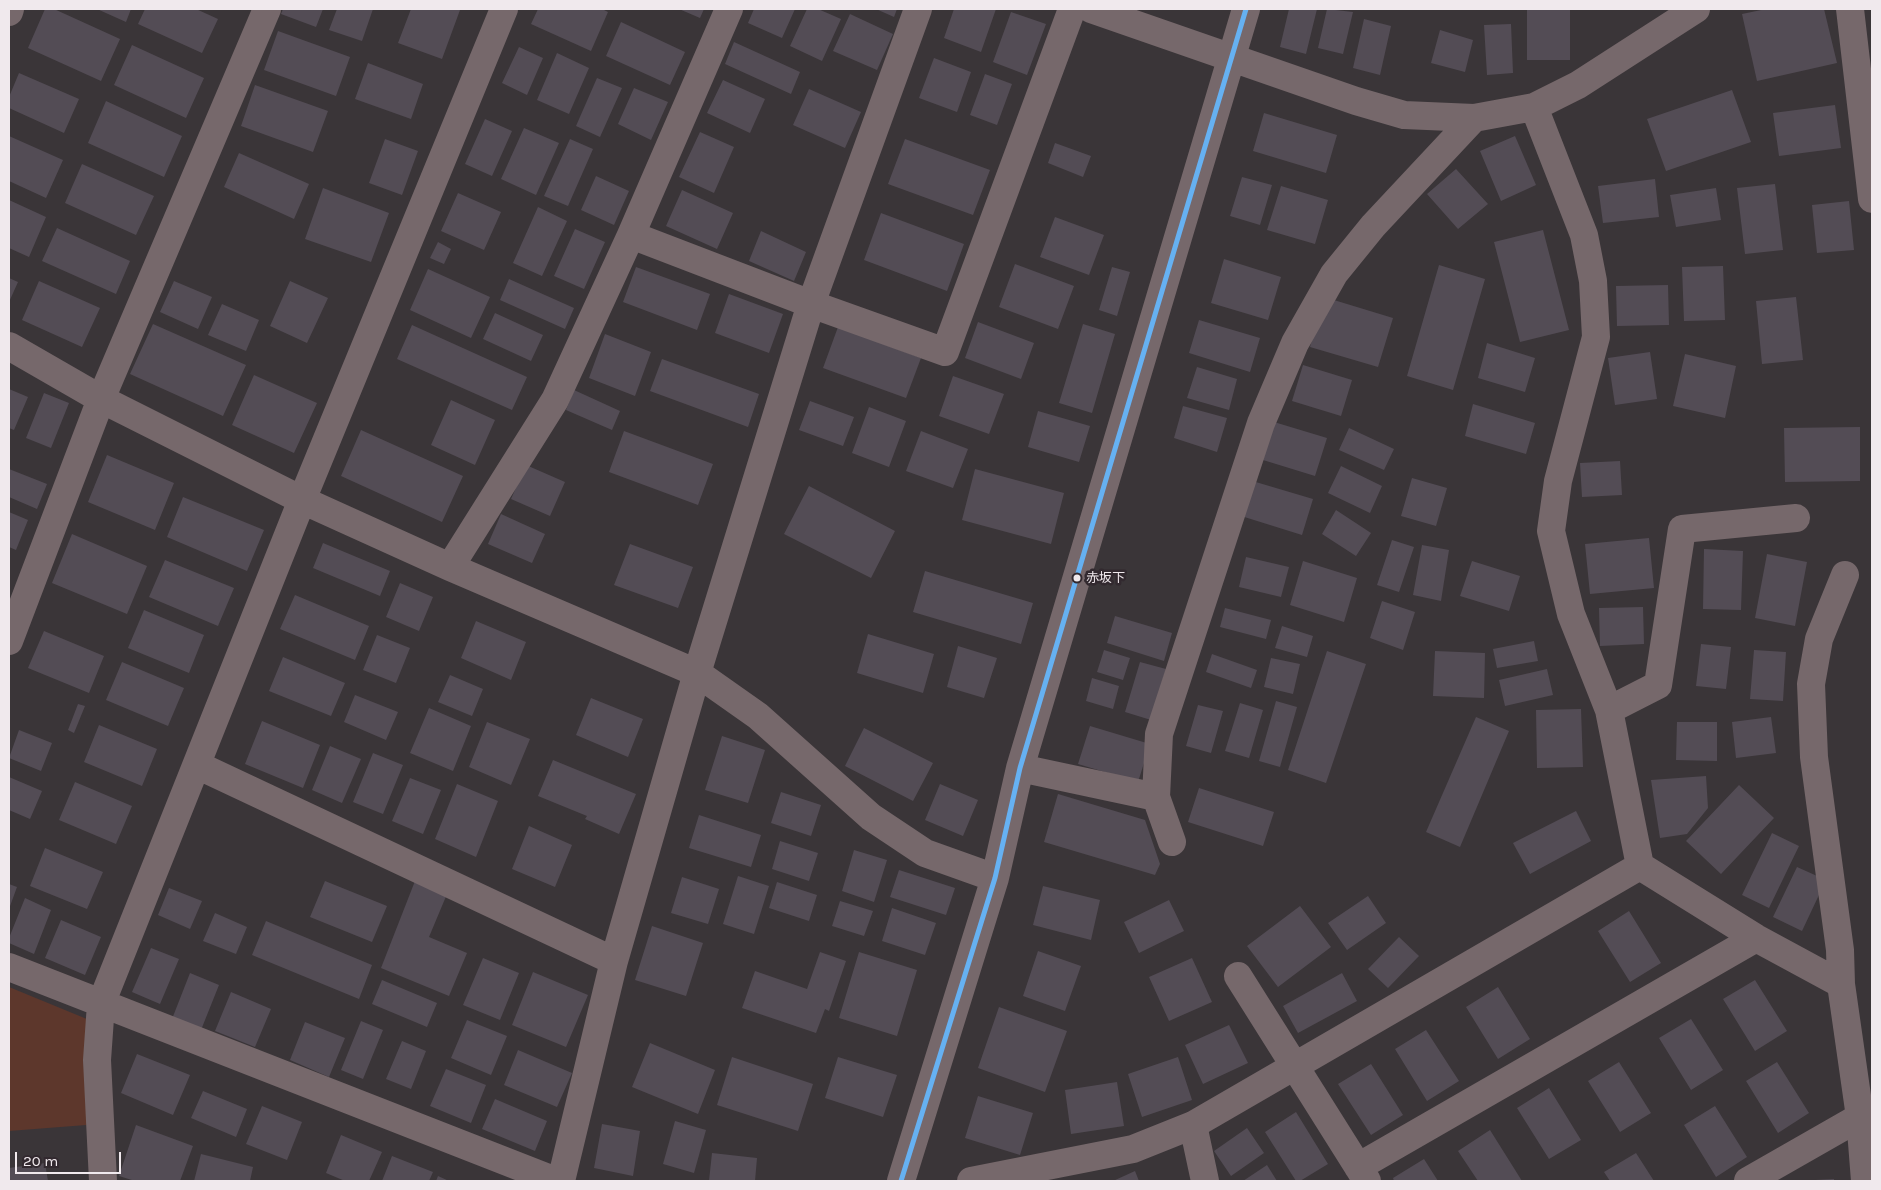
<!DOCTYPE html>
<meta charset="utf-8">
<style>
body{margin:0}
#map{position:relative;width:1881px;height:1190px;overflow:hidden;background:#3a3538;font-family:Karla,sans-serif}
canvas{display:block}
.frame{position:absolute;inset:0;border:10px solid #f0e9ed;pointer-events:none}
.scale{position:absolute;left:15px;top:1152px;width:106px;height:22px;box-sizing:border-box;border:2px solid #f0e9ed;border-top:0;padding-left:6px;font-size:15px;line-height:18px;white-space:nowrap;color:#f0e9ed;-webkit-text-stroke:4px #32292f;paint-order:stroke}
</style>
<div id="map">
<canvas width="1881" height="1190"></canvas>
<div class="frame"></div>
<div class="scale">20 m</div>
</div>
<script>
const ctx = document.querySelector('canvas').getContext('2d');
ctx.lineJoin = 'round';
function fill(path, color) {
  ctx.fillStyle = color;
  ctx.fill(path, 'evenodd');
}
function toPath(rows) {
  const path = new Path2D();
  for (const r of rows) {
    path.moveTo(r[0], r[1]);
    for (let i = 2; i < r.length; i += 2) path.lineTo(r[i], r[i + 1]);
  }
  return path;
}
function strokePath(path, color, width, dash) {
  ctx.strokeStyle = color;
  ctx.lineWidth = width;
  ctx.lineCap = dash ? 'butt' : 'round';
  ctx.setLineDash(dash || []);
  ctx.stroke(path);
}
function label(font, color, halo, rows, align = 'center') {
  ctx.font = font + ' Karla,"Noto Sans JP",sans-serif';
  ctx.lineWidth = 5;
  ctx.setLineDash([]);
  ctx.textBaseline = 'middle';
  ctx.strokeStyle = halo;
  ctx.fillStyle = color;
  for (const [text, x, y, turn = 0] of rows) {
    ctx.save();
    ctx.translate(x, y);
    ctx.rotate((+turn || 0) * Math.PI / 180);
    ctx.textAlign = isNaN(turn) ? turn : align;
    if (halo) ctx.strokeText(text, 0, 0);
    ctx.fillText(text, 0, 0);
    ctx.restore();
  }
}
fill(toPath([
 [9,987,99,1024,99,1124,9,1131]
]), '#5d372c');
fill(toPath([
 [45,9,54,9,120,39,101,81,28,48],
 [97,9,131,9,126,22],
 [145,9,196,9,218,19,202,53,138,24],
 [283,9,323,9,316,27,281,14],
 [337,9,373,9,362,41,329,30],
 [411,9,460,10,442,59,398,43],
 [538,9,602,9,608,12,591,51,531,24],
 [679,9,704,9,700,18],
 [754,9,795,9,782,38,748,23],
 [807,9,818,9,841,19,822,61,790,46],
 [876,9,897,9,894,17],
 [954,9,996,9,981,52,944,38],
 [1289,9,1317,9,1306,54,1280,47],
 [1327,9,1353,12,1343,54,1318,48],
 [1527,9,1570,9,1570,60,1527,60],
 [1766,9,1824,9,1837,63,1757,81,1742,14],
 [1011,12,1046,24,1027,75,993,62],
 [850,14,893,34,877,70,833,51],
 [1364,19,1391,26,1380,75,1353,68],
 [621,22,685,52,670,85,606,56],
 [1511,24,1513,73,1487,75,1484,25],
 [1440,30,1473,40,1465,72,1431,63],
 [278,31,350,57,336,96,264,70],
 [734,42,800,72,791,94,725,64],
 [132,45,204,78,186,118,114,85],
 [519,47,543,58,527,95,502,83],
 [557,53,589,68,569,114,537,100],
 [934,58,971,72,957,112,919,98],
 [368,63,423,84,411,119,355,99],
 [19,73,79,99,64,133,9,108,9,97],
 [985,74,1012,84,997,125,970,115],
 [597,78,622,88,600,137,576,126],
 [723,80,765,99,750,133,707,113],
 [255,85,328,111,313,152,241,126],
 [634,88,668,102,651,140,618,124],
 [809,89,861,112,845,148,793,125],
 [1732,90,1751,142,1666,171,1647,119],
 [106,101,182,136,164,177,88,143],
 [1835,105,1841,148,1779,156,1773,113],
 [1264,113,1337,135,1326,173,1253,151],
 [485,119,512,131,492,176,465,164],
 [524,128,559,143,536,195,501,179],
 [700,132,734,147,714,193,679,177],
 [9,136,63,160,46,198,9,181],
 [1515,136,1536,185,1501,201,1480,151],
 [385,139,418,151,402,195,369,183],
 [570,139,593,149,568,206,544,196],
 [905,139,990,170,973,215,888,184],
 [1055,143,1091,156,1083,177,1048,163],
 [239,153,309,184,294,219,224,187],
 [82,164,154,196,136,235,65,203],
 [1456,169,1488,204,1458,229,1427,194],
 [596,176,629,191,614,225,581,210],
 [1242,177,1272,185,1260,225,1230,216],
 [1655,179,1659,217,1603,223,1598,186],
 [1775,184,1783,250,1745,254,1737,188],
 [1281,186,1328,200,1315,244,1267,230],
 [323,188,389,213,371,262,305,239],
 [1716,188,1721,220,1676,227,1670,195],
 [682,190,733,213,717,249,666,226],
 [458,193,501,212,484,250,441,231],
 [9,200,46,217,29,257,9,248],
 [1849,201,1854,250,1817,253,1812,205],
 [538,207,567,221,542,276,513,263],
 [881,213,964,244,947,291,864,260],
 [1055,217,1104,235,1089,275,1040,257],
 [57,228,130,261,116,294,42,261],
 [575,229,605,242,584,289,554,276],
 [1543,230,1569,330,1520,342,1494,242],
 [761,231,806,252,794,281,749,261],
 [438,242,451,249,444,264,430,258],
 [1224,259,1281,277,1268,320,1211,303],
 [1015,264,1074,286,1058,329,999,307],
 [1439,265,1485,279,1453,390,1407,376],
 [1723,266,1725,320,1684,321,1682,267],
 [636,267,710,294,697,330,623,302],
 [1112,267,1130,272,1117,316,1099,310],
 [428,269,490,297,471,338,410,310],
 [9,278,18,282,9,302],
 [509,279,574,308,565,329,500,300],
 [39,281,100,308,82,347,22,320],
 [174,281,212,297,198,329,160,312],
 [290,281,328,298,307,343,270,326],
 [1668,285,1669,325,1617,326,1616,286],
 [729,294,783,314,769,353,715,333],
 [1324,297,1393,318,1378,367,1310,347],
 [1796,297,1803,360,1762,364,1756,301],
 [222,304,259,320,246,351,208,335],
 [495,313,543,335,531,361,483,339],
 [1199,320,1260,338,1250,372,1189,353],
 [978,322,1034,343,1021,379,965,358],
 [153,324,246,365,223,416,130,374],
 [1083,324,1115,334,1092,413,1059,403],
 [412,325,527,377,512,410,397,359],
 [838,327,921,358,906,398,823,368],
 [605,334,651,352,635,396,589,378],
 [1487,343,1535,358,1525,392,1478,378],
 [1650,352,1657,399,1615,405,1608,358],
 [1685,354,1736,366,1725,418,1673,406],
 [662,359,759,394,748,427,650,391],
 [1303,365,1352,380,1341,416,1292,401],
 [1197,367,1237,379,1229,410,1187,398],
 [254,375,317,403,294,453,232,425],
 [953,376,1004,394,989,434,939,416],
 [9,389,28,397,14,430,9,428],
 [574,390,620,411,612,430,566,410],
 [44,393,69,403,51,448,26,438],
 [451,400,495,420,475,465,431,445],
 [810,401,854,417,843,446,799,430],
 [1473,404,1535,423,1526,454,1465,436],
 [1183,406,1227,418,1217,452,1174,438],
 [869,407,906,421,889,467,852,453],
 [1038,411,1090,426,1079,462,1028,447],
 [1274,422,1327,438,1315,476,1263,460],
 [1860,427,1860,481,1785,482,1784,428],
 [1349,428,1394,449,1384,470,1339,450],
 [361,430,463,476,442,522,341,476],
 [624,431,713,464,698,505,609,472],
 [921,431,968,449,953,488,906,471],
 [107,455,174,483,155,530,88,502],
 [1620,461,1622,495,1582,497,1580,463],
 [526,465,565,482,550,516,511,499],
 [1341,466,1382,486,1370,513,1328,493],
 [9,469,47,484,37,509,9,497],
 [975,469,1064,493,1051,544,962,520],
 [1412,478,1447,488,1436,526,1401,516],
 [1249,480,1313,499,1302,535,1238,515],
 [809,486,895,531,871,578,784,534],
 [183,497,264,530,247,571,167,537],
 [1336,510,1371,533,1356,556,1322,534],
 [9,512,28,520,16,550,9,547],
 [501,514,545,534,532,563,488,544],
 [72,534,147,566,127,614,52,583],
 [1649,538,1654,588,1590,594,1585,544],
 [1392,540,1414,547,1399,592,1377,585],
 [323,543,390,571,380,596,313,568],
 [630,544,693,567,678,608,614,585],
 [1422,545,1449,550,1441,601,1413,595],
 [1704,549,1743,551,1741,610,1703,609],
 [1767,554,1807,562,1795,626,1755,618],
 [1246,557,1289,567,1281,597,1239,587],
 [165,560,234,588,218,626,149,597],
 [1303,561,1357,578,1344,622,1290,605],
 [1472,561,1520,576,1509,611,1460,596],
 [925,571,1033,603,1021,644,913,612],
 [400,583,433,597,419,631,386,617],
 [295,595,369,626,355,660,280,629],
 [1382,601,1415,612,1403,650,1370,638],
 [1643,607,1644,644,1600,646,1599,608],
 [1225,608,1271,620,1266,639,1220,627],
 [144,610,204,635,189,673,128,648],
 [1115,616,1172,633,1164,661,1107,643],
 [476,621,526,642,511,680,461,658],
 [1282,626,1313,636,1307,657,1275,648],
 [44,631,104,656,89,693,28,668],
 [868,634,934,654,923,693,857,673],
 [377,635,410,648,396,683,363,670],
 [1534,641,1538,661,1497,668,1493,649],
 [1701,644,1731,647,1726,689,1696,686],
 [958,646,997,658,984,698,947,687],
 [1104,650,1130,658,1123,680,1097,672],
 [1754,650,1786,652,1783,701,1750,699],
 [1327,651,1366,664,1326,783,1288,770],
 [1435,651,1485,653,1484,698,1433,696],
 [1212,654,1257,670,1251,688,1206,672],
 [283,657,345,683,331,716,269,691],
 [1271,658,1300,664,1293,694,1264,687],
 [122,662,184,688,168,726,106,700],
 [1140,662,1166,669,1151,720,1125,712],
 [1547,669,1553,695,1505,706,1499,680],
 [450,675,483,689,472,716,438,702],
 [1092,678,1119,686,1113,709,1086,701],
 [355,695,398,712,386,740,344,722],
 [591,698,643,719,628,757,576,735],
 [1276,701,1297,707,1280,767,1259,761],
 [1240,703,1263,710,1249,758,1225,751],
 [78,704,85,706,74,733,68,730],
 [1198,705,1223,711,1211,753,1186,746],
 [429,708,471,726,453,771,410,753],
 [1581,709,1583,767,1537,768,1536,710],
 [1476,717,1509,731,1460,847,1426,832],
 [1771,717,1776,753,1736,758,1732,722],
 [262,721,320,745,303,788,245,764],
 [487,722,530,739,511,785,469,767],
 [1677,722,1717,722,1717,761,1676,760],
 [99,725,157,749,142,786,84,762],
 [1090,726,1150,744,1138,782,1078,764],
 [864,728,933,763,913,801,845,766],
 [19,730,52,743,41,771,9,758],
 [722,736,765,750,748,803,705,790],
 [330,746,361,759,342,803,312,790],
 [373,753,403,765,383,814,353,802],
 [553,760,636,794,619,834,585,819,587,816,538,796],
 [1706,776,1708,808,1687,834,1660,838,1651,780],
 [9,777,42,791,30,819,9,810],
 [410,778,441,790,423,834,392,821],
 [75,782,132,806,116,844,59,820],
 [457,784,498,801,476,857,435,839],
 [940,784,978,800,963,836,925,820],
 [1739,785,1774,818,1721,874,1686,841],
 [1199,788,1274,812,1263,846,1188,822],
 [781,792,821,805,811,836,771,823],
 [1058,794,1145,820,1160,864,1155,875,1044,842],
 [1576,811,1591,841,1530,874,1513,843],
 [699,815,761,835,751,867,689,848],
 [529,826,572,845,555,887,512,869],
 [1772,833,1799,846,1769,908,1742,895],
 [780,841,818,853,809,881,772,869],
 [45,848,103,872,87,909,30,886],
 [854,850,887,860,874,902,842,891],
 [1797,867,1826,880,1802,931,1773,917],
 [899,870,955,888,946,915,890,897],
 [738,876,769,886,754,934,723,924],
 [682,877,719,889,708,924,671,913],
 [325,881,387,906,372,942,310,917],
 [415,881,447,894,429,937,467,953,449,996,381,968],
 [777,882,817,895,809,921,769,908],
 [9,884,17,887,9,909],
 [1043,886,1100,900,1091,940,1033,925],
 [169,888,202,901,190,929,158,915],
 [1368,896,1386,923,1347,950,1328,923],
 [25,898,51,910,34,954,9,943,9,938],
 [1169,900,1184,931,1139,953,1124,922],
 [840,901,873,911,864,936,832,926],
 [1300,906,1331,947,1278,987,1247,946],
 [892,908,936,923,925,955,882,941],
 [1629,911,1661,963,1630,982,1598,931],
 [215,913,247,927,236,954,203,941],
 [61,920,101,937,85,975,45,958],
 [266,921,372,965,359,999,252,955],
 [652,926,703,943,686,996,635,980],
 [1399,937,1419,956,1388,988,1368,969],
 [151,948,179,959,160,1004,132,992],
 [1038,951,1081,966,1065,1011,1023,996],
 [820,952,846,961,829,1011,825,1009,816,1033,742,1008,755,971,807,989],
 [859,952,917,970,897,1036,839,1018],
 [483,958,519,973,500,1020,463,1005],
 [1192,958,1212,1002,1169,1021,1149,977],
 [533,972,588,995,566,1047,512,1025],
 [190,973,219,985,201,1030,172,1019],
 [1342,973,1357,1001,1298,1033,1283,1006],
 [382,980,437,1003,427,1027,372,1004],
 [1755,980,1787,1031,1755,1051,1723,999],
 [1498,987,1530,1039,1498,1059,1466,1007],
 [231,992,271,1009,255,1047,215,1031],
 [999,1007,1067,1031,1045,1092,978,1068],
 [1691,1019,1723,1070,1691,1090,1659,1038],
 [467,1020,507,1036,491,1075,451,1058],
 [361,1021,383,1030,363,1079,341,1070],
 [305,1022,345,1038,329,1077,290,1060],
 [1229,1025,1248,1063,1203,1084,1185,1045],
 [1426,1030,1459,1081,1427,1101,1395,1049],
 [402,1041,426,1051,411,1089,386,1079],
 [650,1043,715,1070,698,1114,632,1087],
 [518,1050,572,1073,557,1107,504,1085],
 [137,1054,190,1075,173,1115,121,1093],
 [732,1057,813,1084,798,1131,717,1105],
 [838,1057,897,1075,883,1117,825,1098],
 [1178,1057,1192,1100,1142,1117,1128,1074],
 [1619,1062,1651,1113,1620,1132,1588,1081],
 [1777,1062,1809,1113,1778,1133,1746,1081],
 [1371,1064,1403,1115,1371,1135,1338,1084],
 [446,1069,486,1085,471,1123,430,1106],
 [1117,1082,1124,1126,1071,1134,1065,1090],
 [1549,1088,1581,1140,1549,1159,1517,1108],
 [203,1091,247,1109,236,1137,191,1118],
 [978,1096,1033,1113,1020,1155,965,1138],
 [495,1099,547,1121,535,1151,482,1129],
 [262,1106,302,1122,287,1160,246,1144],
 [1715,1106,1747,1157,1716,1177,1684,1125],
 [1296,1112,1328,1164,1300,1181,1296,1181,1265,1132],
 [675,1121,706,1130,694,1173,663,1164],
 [602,1124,640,1131,633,1176,594,1168],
 [136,1125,193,1146,180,1181,135,1181,119,1176],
 [1247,1128,1264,1153,1231,1176,1214,1151],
 [1490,1130,1522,1181,1478,1181,1458,1151],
 [341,1135,382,1152,369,1181,345,1181,326,1173],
 [712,1153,757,1158,755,1181,709,1181],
 [1636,1153,1654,1181,1610,1181,1604,1172],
 [201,1154,253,1167,250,1181,194,1181],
 [392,1156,433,1172,429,1181,382,1181],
 [1424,1159,1438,1181,1394,1181,1393,1178],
 [45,1163,48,1181,9,1181,9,1168],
 [1267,1165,1277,1181,1243,1181],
 [1135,1171,1139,1181,1113,1181],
 [438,1176,449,1181,436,1181],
 [1834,1179,1834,1181,1815,1181,1815,1180]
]), '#534c55');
strokePath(toPath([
 [1091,9,1356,101,1404,115,1474,118,1534,107,1578,85,1696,9],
 [1850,9,1872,199],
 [9,12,10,9],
 [1534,107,1584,235,1593,281,1596,337,1558,481,1551,531,1571,614,1609,710,1640,866],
 [631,235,811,304,945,352,1072,9],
 [9,346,101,399,302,500,450,567,697,673,758,716,871,817,925,853,995,878],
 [450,567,555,400,631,235,729,9],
 [1845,575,1819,639,1811,684,1814,757,1840,950,1841,984,1860,1117,1865,1181],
 [9,641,101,399,267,9],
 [1609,710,1658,685,1682,529,1796,518],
 [197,765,614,961],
 [1020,768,1156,797],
 [1172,842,1156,797,1159,734,1261,423,1295,343,1334,274,1373,226,1474,118],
 [9,967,556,1181],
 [1238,976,1367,1181],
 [1193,1125,1205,1181],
 [1358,1167,1756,938],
 [103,1181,97,1060,101,1004,302,500,504,9],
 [561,1181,614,961,697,673,811,304,918,9],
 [901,1181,995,878,1020,768,1246,9],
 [971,1181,1133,1149,1193,1125,1640,866,1756,938,1841,984],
 [1748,1181,1860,1117]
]), '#76686b', 28);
strokePath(toPath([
 [901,1181,995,878,1020,768,1246,9]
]), '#66b1f2', 5);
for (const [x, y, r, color] of [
 [1077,578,4.5,"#f0e9ed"]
]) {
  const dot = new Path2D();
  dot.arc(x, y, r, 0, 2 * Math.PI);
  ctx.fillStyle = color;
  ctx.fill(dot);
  strokePath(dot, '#32292f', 2);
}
label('13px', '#f0e9ed', '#32292f', [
 ["赤坂下",1086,578]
], 'left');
</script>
